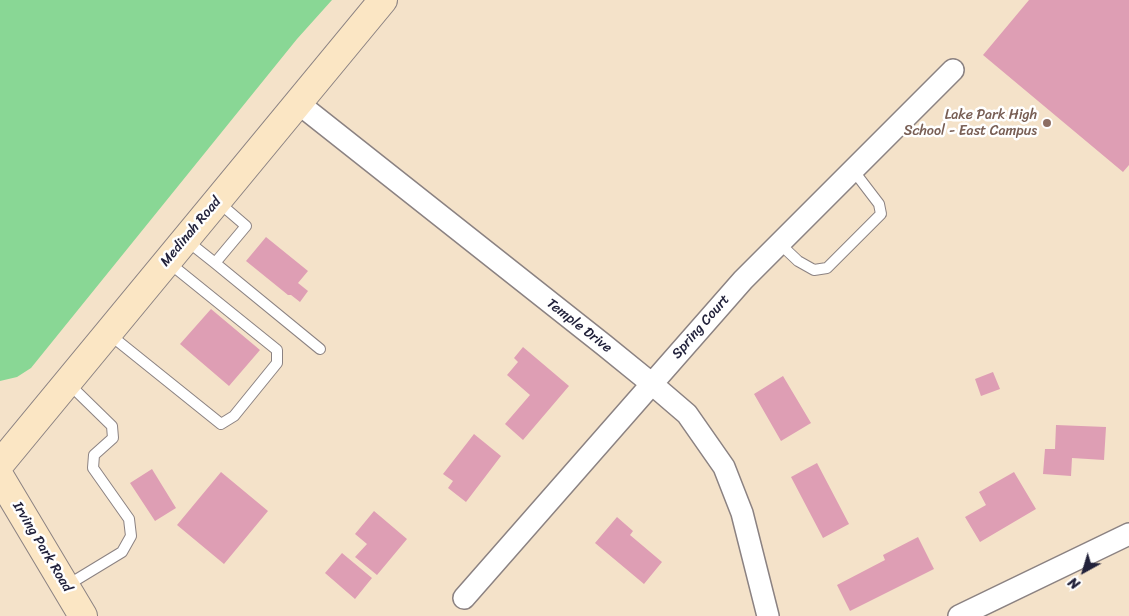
<!DOCTYPE html>
<style>
body{margin:0}
#map{position:relative;width:1129px;height:616px;overflow:hidden;background:#f4e2c9;font-family:Sriracha,sans-serif}
canvas{display:block}
.north{position:absolute;left:1059px;top:546px;width:50px;height:50px;-webkit-text-stroke:4px #fff;paint-order:stroke;rotate:219deg;font-size:14px;font-weight:700;line-height:20px;text-align:center;color:#22223b}
.north::after{content:'';display:block;margin:auto;width:18px;height:22px;background:#22223b;clip-path:polygon(50% 0,100% 100%,50% 72%,0 100%)}
</style>
<div id="map">
<canvas width="1129" height="616"></canvas>
<div class="north">N</div>
</div>
<script>
const ctx = document.querySelector('canvas').getContext('2d');
ctx.lineJoin = 'round';
function fill(path, color) {
  ctx.fillStyle = color;
  ctx.fill(path, 'evenodd');
}
function toPath(rows) {
  const path = new Path2D();
  for (const r of rows) {
    path.moveTo(r[0], r[1]);
    for (let i = 2; i < r.length; i += 2) path.lineTo(r[i], r[i + 1]);
  }
  return path;
}
function strokePath(path, color, width, dash) {
  ctx.strokeStyle = color;
  ctx.lineWidth = width;
  ctx.lineCap = dash ? 'butt' : 'round';
  ctx.setLineDash(dash || []);
  ctx.stroke(path);
}
function label(font, color, halo, rows, align = 'center') {
  ctx.font = font + ' Sriracha,sans-serif';
  ctx.lineWidth = 5;
  ctx.setLineDash([]);
  ctx.textBaseline = 'middle';
  ctx.strokeStyle = halo;
  ctx.fillStyle = color;
  for (const [text, x, y, turn = 0] of rows) {
    ctx.save();
    ctx.translate(x, y);
    ctx.rotate((+turn || 0) * Math.PI / 180);
    ctx.textAlign = isNaN(turn) ? turn : align;
    if (halo) ctx.strokeText(text, 0, 0);
    ctx.fillText(text, 0, 0);
    ctx.restore();
  }
}
fill(toPath([
 [0,0,332,0,297,39,31,368,17,377,0,381]
]), '#89d795');
fill(toPath([
 [1029,0,1129,0,1129,165,1123,172,983,55],
 [266,237,308,271,298,283,308,291,300,302,291,295,288,295,246,261],
 [211,309,260,350,229,386,180,344],
 [523,347,569,386,523,440,505,424,530,395,507,375,518,362,514,358],
 [993,372,1000,389,981,396,975,379],
 [783,376,811,423,781,441,754,394],
 [1056,425,1106,427,1104,460,1072,458,1071,476,1043,474,1045,449,1055,449],
 [474,434,501,456,466,502,448,488,453,481,443,474],
 [817,463,849,524,823,538,791,477],
 [152,469,176,508,155,521,130,483],
 [221,472,268,511,224,564,177,525],
 [1014,472,1036,509,980,542,965,517,986,505,979,492],
 [374,511,407,539,377,575,355,557,367,544,355,534],
 [617,517,633,531,630,535,662,562,644,584,595,543],
 [918,537,934,569,850,611,837,585,885,560,883,555],
 [342,553,372,578,355,599,325,573]
]), '#de9eb4');
const service = toPath([
 [186,240,215,263,320,349],
 [779,243,798,261,814,270,827,268,881,214,879,204,853,170],
 [215,263,246,226,217,201],
 [109,334,221,424,234,416,277,363,277,350,168,262],
 [66,586,122,552,131,536,129,519,93,468,94,455,113,438,112,426,68,383]
]);
const minor = toPath([
 [298,103,604,345,652,384,687,414,724,467,742,513,768,616],
 [464,598,743,280,953,70],
 [959,616,1129,534]
]);
const secondary = toPath([
 [0,464,383,0],
 [0,477,83,616]
]);
strokePath(service, '#8b8282', 12);
strokePath(minor, '#8b8282', 24);
strokePath(secondary, '#8b8282', 30);
strokePath(service, '#fff', 10);
strokePath(minor, '#fff', 21);
strokePath(secondary, '#fbe6c4', 28);
for (const [x, y, r, color] of [
 [1047,123,5,"#8d6e63"]
]) {
  const dot = new Path2D();
  dot.arc(x, y, r, 0, 2 * Math.PI);
  ctx.fillStyle = color;
  ctx.fill(dot);
  strokePath(dot, '#fff', 2);
}
label('14px', '#785e54', '#fff', [
 ["Lake Park High",1037,115],
 ["School - East Campus",1037,131]
], 'right');
label('14px', '#22223b', '#fff', [
 ["Medinah Road",191,232,-50],
 ["Temple Drive",579,326,38],
 ["Spring Court",701,327,-49],
 ["Irving Park Road",42,547,59]
]);
</script>
